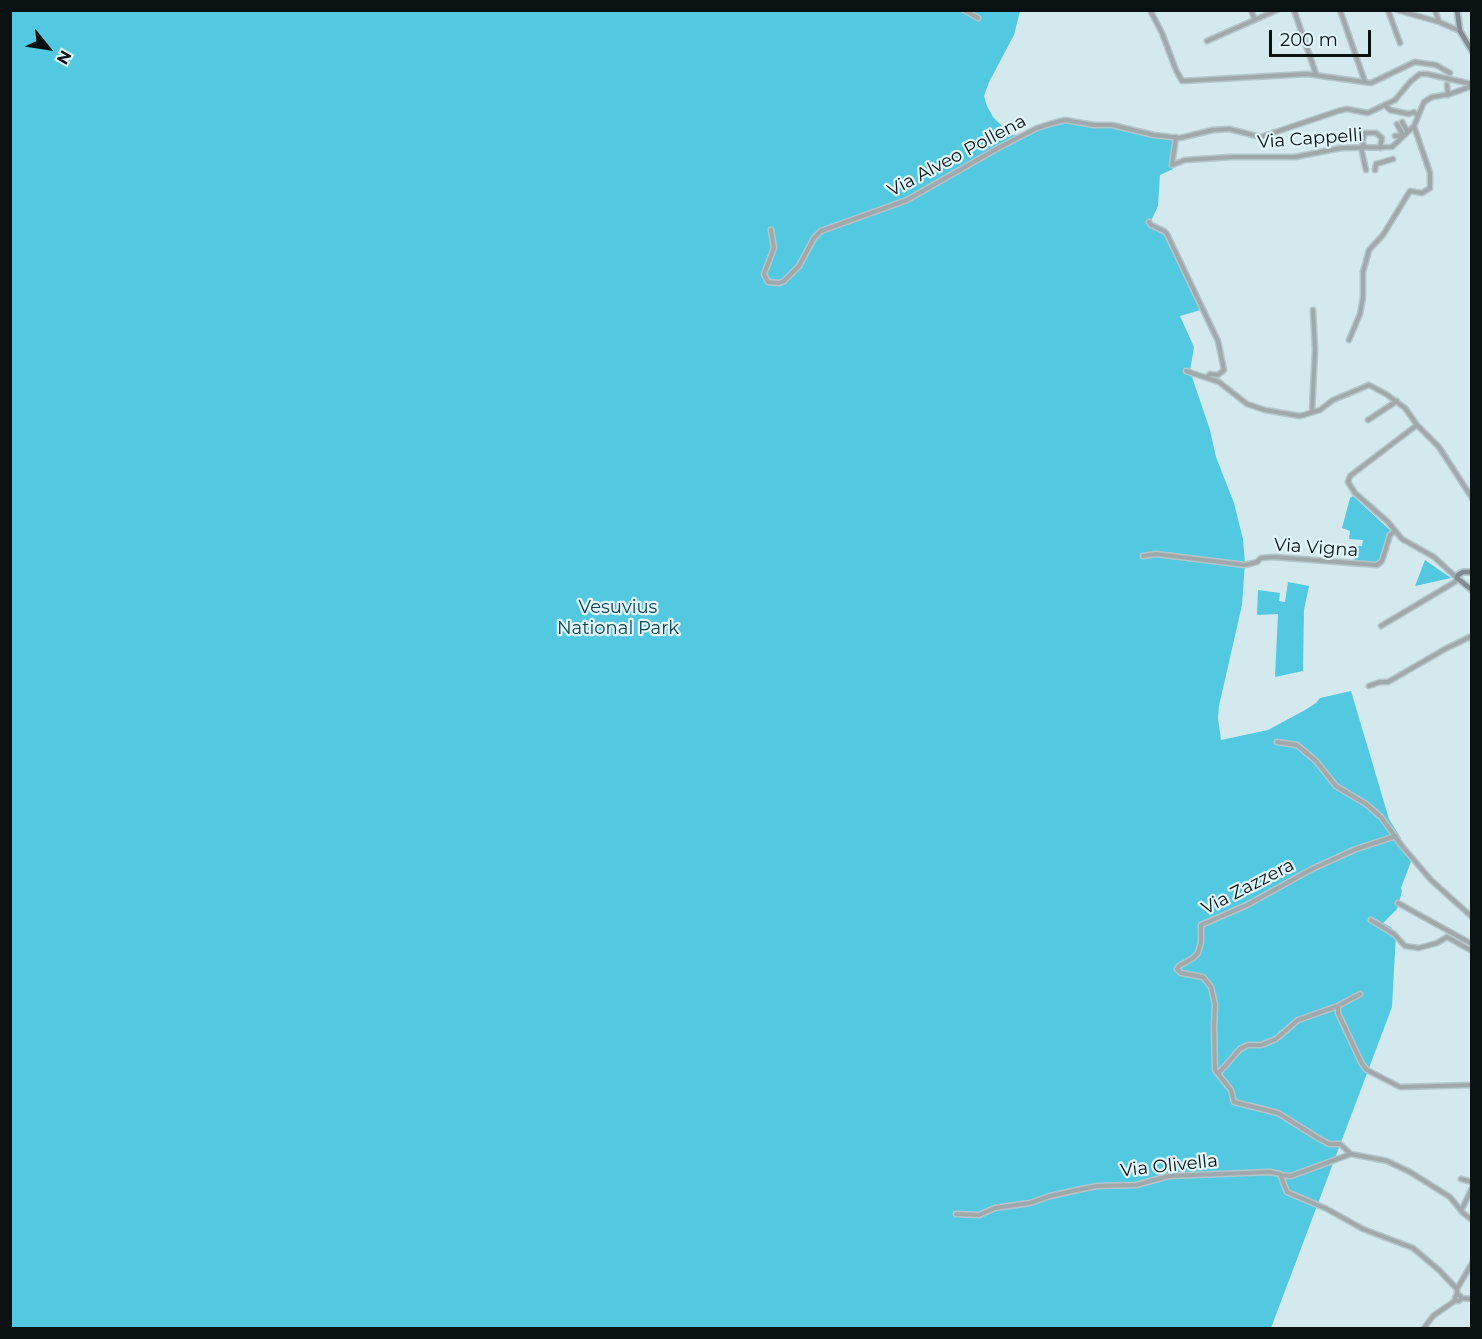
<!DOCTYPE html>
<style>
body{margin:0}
#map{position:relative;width:1482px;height:1339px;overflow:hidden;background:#d3e9ee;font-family:Montserrat,sans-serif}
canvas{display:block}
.frame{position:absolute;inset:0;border:12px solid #091113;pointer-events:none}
.north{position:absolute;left:18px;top:18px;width:60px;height:60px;-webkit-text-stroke:4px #e0f6fb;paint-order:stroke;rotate:120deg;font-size:16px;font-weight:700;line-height:24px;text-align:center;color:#091113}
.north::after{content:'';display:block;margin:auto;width:21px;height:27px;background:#091113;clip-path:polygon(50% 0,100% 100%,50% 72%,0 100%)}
.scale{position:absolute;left:1269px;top:30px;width:102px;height:27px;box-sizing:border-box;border:3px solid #091113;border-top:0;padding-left:8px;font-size:18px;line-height:21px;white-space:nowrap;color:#091113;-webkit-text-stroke:4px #e0f6fb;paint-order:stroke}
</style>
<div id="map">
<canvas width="1482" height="1339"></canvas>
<div class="frame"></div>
<div class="north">N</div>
<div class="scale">200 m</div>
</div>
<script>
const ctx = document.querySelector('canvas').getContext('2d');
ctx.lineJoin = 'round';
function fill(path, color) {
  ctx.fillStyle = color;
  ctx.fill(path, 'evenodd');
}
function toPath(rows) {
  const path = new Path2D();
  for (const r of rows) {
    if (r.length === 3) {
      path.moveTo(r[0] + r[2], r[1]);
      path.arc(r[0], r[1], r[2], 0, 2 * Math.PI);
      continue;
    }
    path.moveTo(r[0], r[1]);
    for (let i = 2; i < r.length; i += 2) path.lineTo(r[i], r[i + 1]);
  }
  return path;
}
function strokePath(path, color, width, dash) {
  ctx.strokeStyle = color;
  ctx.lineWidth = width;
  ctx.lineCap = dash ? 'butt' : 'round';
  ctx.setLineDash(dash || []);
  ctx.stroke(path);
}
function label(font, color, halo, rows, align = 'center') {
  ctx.font = font + ' Montserrat,sans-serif';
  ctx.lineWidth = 4.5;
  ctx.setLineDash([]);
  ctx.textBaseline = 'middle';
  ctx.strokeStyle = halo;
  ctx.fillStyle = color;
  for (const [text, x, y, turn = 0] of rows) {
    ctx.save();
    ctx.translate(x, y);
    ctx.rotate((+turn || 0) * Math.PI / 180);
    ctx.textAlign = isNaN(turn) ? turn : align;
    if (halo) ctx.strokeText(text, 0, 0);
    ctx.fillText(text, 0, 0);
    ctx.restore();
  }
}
fill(toPath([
 [10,11,1020,11,1014,35,989,82,984,96,987,106,993,117,1010,134,1017,136,1044,124,1068,119,1110,124,1161,134,1179,135,1173,169,1160,175,1158,206,1151,221,1166,231,1204,309,1180,316,1194,347,1190,371,1210,430,1216,457,1234,503,1243,539,1245,563,1242,605,1219,706,1218,718,1221,740,1268,730,1305,710,1316,703,1320,698,1351,691,1389,819,1401,838,1401,841,1413,856,1401,888,1402,891,1397,909,1383,923,1391,927,1396,934,1392,1007,1271,1328,11,1328],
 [1353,496,1391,531,1387,533,1383,556,1376,564,1354,563,1355,557,1351,556,1355,546,1362,546,1363,540,1349,539,1350,531,1342,528,1350,498],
 [1425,560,1451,578,1415,586],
 [1288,582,1309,586,1304,610,1303,671,1275,677,1278,614,1257,615,1258,590,1280,593,1279,601,1285,602]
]), '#52c9e1');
const street = toPath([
 [964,10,978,18],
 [1150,10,1162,33,1176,70,1182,81,1307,74,1371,83,1415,62,1436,65,1450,73],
 [1251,10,1255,20],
 [1294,10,1316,74],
 [1340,10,1365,82],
 [1388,10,1400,43],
 [1397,10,1439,22],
 [1435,10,1439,22,1460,31],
 [1207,41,1277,10],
 [1447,85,1448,95],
 [1385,105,1390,110,1409,114,1414,112,1418,116],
 [1402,122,1407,131],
 [1359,129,1363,138],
 [1395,136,1403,135,1397,124],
 [1176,137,1172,165,1185,160,1232,157,1295,157,1341,148,1392,147,1414,126,1424,102,1432,97,1450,94,1472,86],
 [1361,147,1366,170],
 [1365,147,1362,142,1365,133,1376,133,1382,138,1380,148],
 [1375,170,1376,164,1393,159],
 [1149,222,1151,225,1164,231,1167,234,1218,341,1224,370,1218,375,1210,374,1208,376],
 [771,230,774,248,764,274,768,282,779,283,784,281,799,266,814,238,821,231,907,200,1000,147,1037,128,1053,123,1065,120,1094,125,1112,125,1154,135,1180,138,1213,130,1229,129,1261,137,1338,111,1347,109,1368,113,1395,100,1411,81,1420,74,1427,74,1472,84],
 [1349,340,1360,314,1363,297,1363,272,1369,250,1383,235,1410,191,1422,193,1430,188,1430,173,1414,126],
 [1186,371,1219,382,1247,404,1265,410,1300,416,1320,410,1333,400,1369,385,1386,394,1405,408,1417,425,1439,447,1472,498],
 [1312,412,1315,349,1313,310],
 [1368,420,1397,401],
 [1143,556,1156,554,1245,565,1257,562,1261,558,1274,557,1377,565,1382,561,1390,535,1395,531],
 [1381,626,1455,582,1457,578,1434,557,1402,539,1388,522,1355,493,1348,482,1350,476,1417,425],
 [1369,686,1380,682,1388,682,1445,649,1472,636],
 [1277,742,1297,745,1316,761,1336,786,1366,804,1381,817,1402,846,1431,880,1472,917],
 [1398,903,1472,944],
 [1371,920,1394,934,1405,946,1419,948,1437,943,1447,937,1472,951],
 [1338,1006,1338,1013,1362,1064,1367,1070,1400,1087,1472,1085],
 [1218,1074,1240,1049,1248,1045,1261,1045,1276,1039,1298,1020,1338,1006,1360,994],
 [1351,1154,1340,1144,1329,1144,1318,1138,1278,1113,1234,1102,1231,1090,1215,1070,1214,1027,1215,1004,1211,987,1203,977,1181,973,1177,969,1179,966,1193,958,1198,953,1201,942,1201,925,1247,905,1312,869,1356,849,1396,836],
 [1351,1154,1387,1161,1410,1172,1450,1197,1463,1213,1472,1220],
 [1281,1175,1291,1176,1351,1154],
 [1461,1179,1472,1182],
 [1461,1211,1472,1188],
 [956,1214,979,1215,995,1208,1030,1203,1050,1196,1077,1190,1097,1186,1136,1185,1169,1176,1270,1172,1280,1174,1287,1192,1327,1209,1363,1229,1413,1248,1439,1270,1457,1289],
 [1457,1294,1457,1289,1472,1263],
 [1458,1298,3],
 [1461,1298,1472,1299],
 [1424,1328,1433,1316,1456,1300]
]);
const secondary = toPath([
 [1457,10,1460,31,1472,51],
 [1472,572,1463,572,1458,575,1457,578,1472,590]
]);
strokePath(street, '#b3c6cb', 7);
strokePath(secondary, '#b3c6cb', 8);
strokePath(street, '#a0a8ac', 4);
strokePath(secondary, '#7f8a91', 4.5);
label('18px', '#091113', '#e0f6fb', [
 ["Via Cappelli",1310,139,-4],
 ["Via Alveo Pollena",957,156,-28],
 ["Via Vigna",1316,548,4],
 ["Via Zazzera",1248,887,-27],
 ["Via Olivella",1169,1166,-6]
]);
label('18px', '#0b444e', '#e0f6fb', [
 ["Vesuvius",618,608],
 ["National Park",618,629]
]);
</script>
